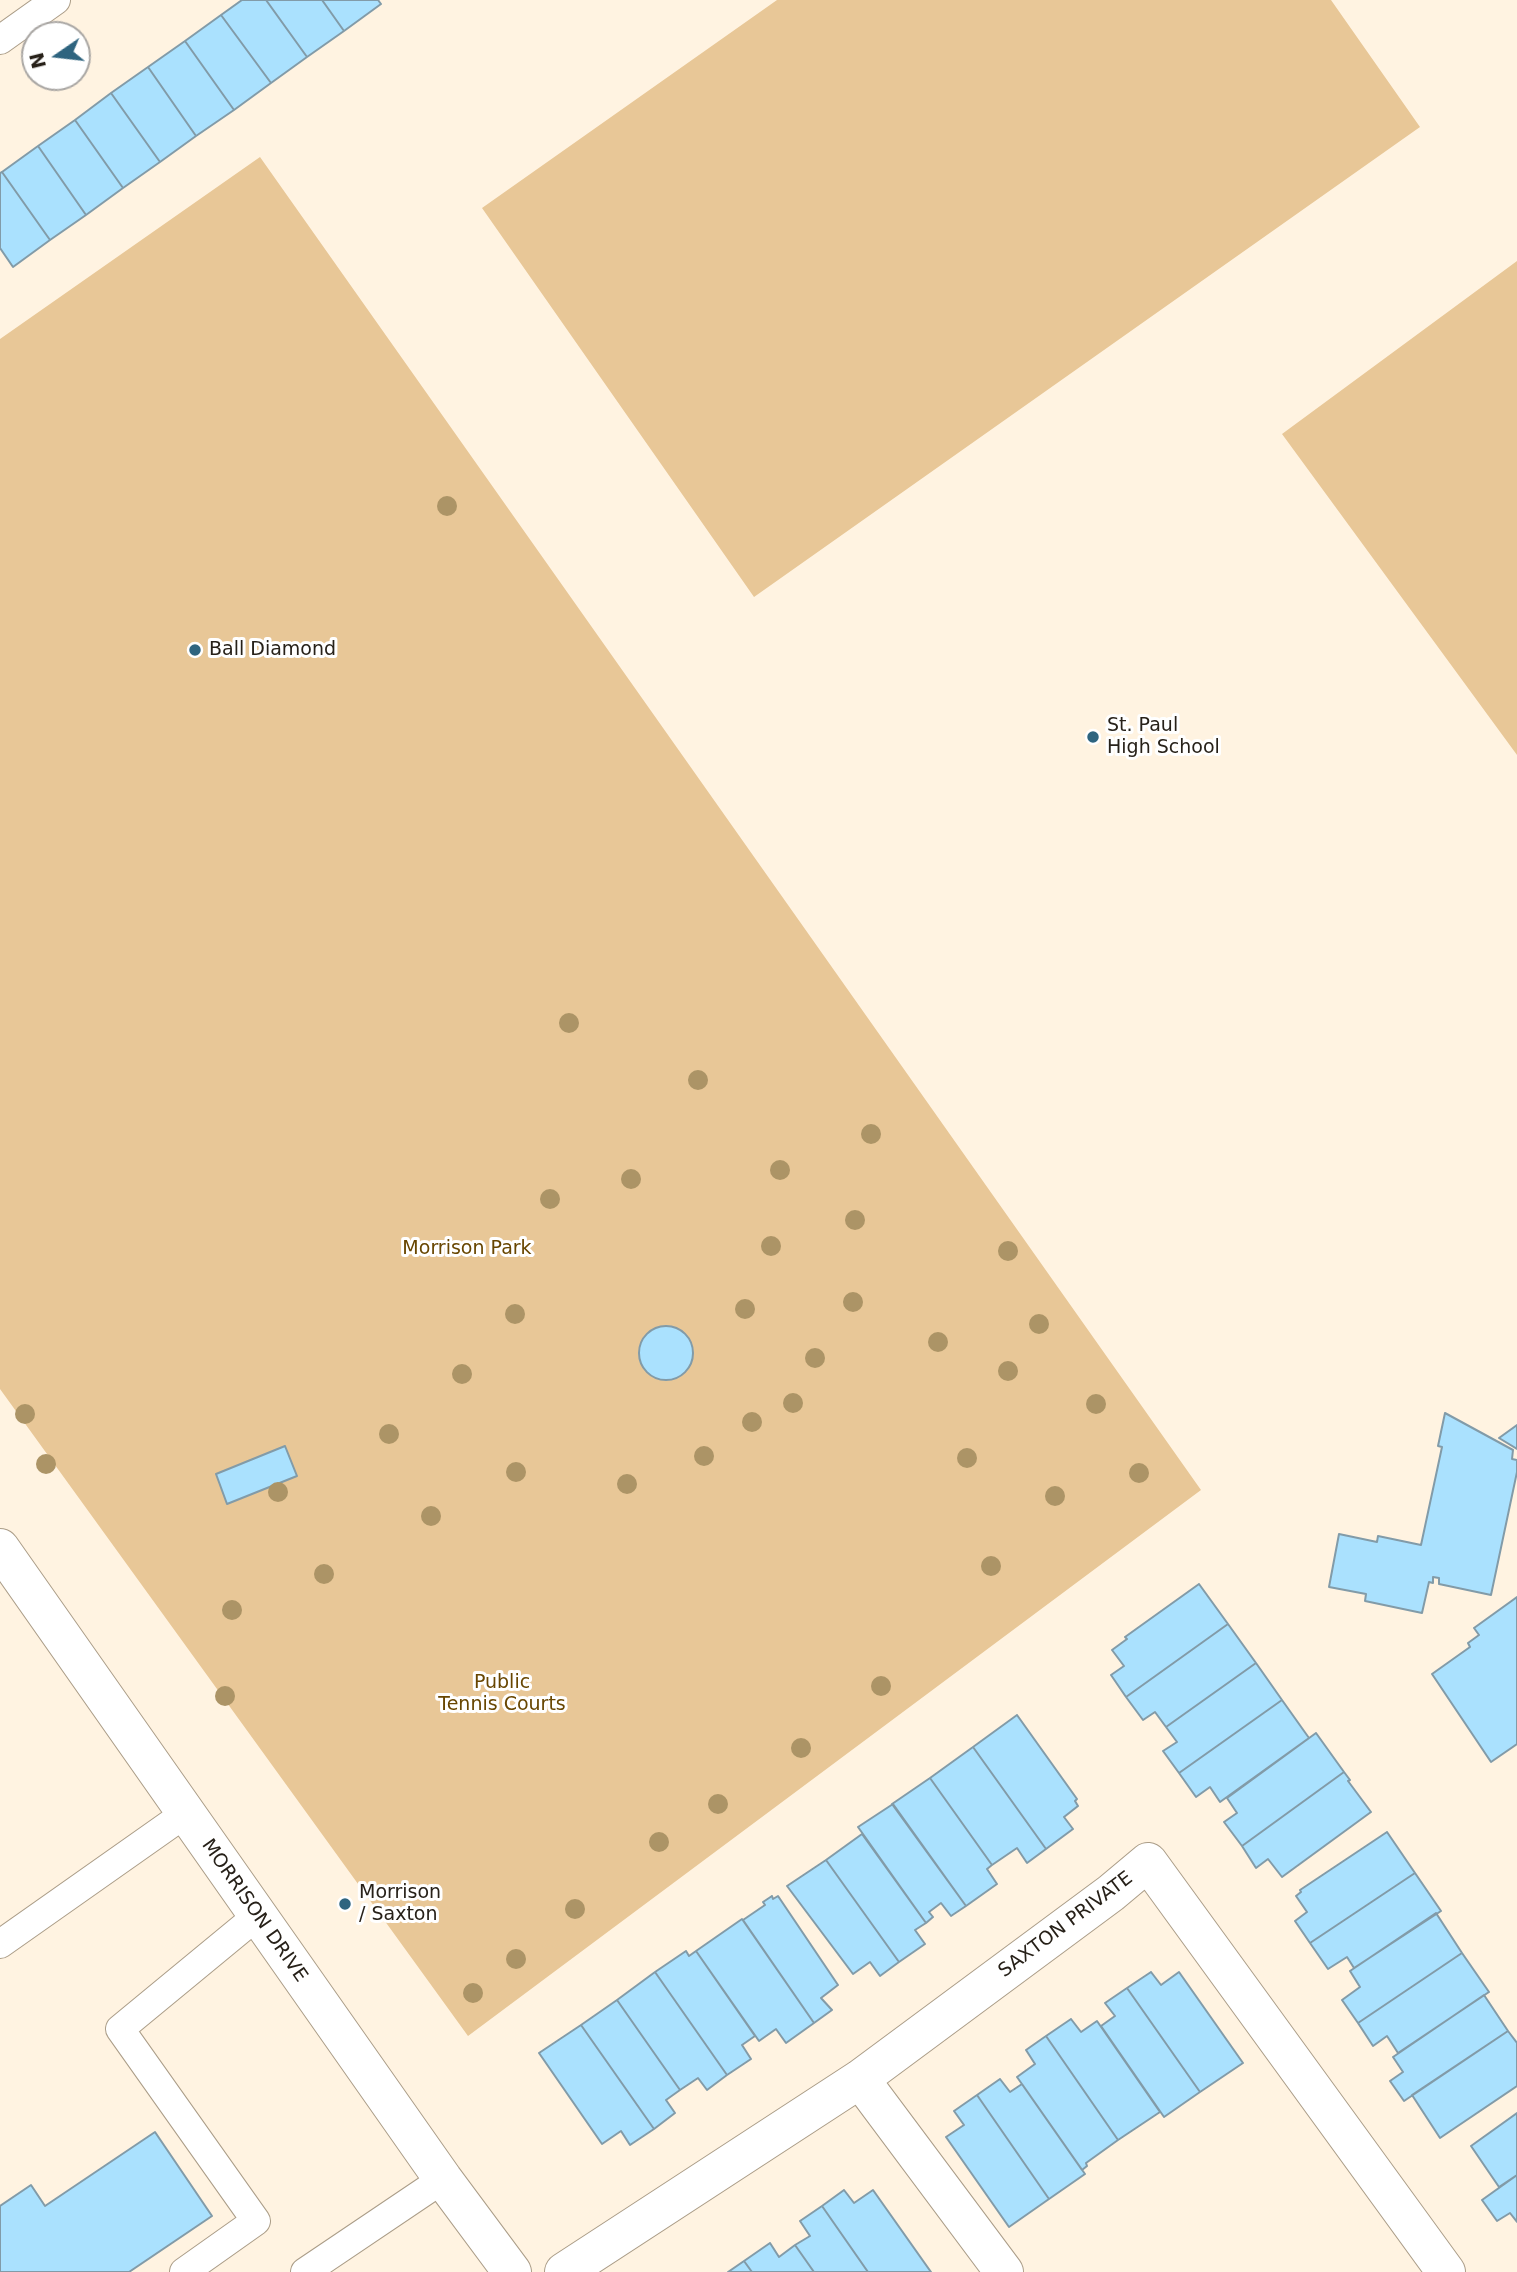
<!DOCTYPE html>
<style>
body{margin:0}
#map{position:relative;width:1517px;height:2272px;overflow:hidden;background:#fff3e1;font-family:"DejaVu Sans",sans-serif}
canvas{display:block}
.north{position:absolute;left:21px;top:21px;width:70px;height:70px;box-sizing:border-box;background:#fff;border:2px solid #a9a6a3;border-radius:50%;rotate:256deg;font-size:19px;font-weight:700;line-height:28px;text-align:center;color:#272119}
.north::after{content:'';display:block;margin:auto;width:24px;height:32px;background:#2e647f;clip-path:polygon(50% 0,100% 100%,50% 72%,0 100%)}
</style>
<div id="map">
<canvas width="1517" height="2272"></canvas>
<div class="north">N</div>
</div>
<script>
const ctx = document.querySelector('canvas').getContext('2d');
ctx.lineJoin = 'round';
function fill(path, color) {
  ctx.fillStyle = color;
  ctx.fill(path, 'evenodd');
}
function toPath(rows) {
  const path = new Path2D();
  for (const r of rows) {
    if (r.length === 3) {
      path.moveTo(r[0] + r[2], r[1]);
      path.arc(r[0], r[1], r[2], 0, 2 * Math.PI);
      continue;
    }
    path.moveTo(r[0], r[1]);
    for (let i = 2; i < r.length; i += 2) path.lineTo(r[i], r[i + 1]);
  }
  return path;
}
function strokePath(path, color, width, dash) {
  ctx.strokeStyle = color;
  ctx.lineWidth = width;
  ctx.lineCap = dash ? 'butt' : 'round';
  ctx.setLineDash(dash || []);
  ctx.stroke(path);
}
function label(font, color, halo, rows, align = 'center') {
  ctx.font = font + ' "DejaVu Sans",sans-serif';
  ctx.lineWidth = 6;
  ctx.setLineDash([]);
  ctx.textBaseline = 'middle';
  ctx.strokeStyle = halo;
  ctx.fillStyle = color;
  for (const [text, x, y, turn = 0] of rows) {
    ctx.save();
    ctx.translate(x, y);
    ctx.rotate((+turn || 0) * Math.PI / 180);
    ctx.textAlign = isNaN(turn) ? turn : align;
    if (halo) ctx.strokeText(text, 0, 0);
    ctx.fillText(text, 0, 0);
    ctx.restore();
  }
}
fill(toPath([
 [777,0,1331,0,1420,127,754,597,482,208],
 [260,157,1201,1490,468,2036,0,1389,0,339],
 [1517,261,1517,755,1282,434]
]), '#e8c797');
const building = toPath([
 [242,0,266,0,307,57,271,83,221,15,242,0],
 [266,0,322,0,344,31,307,57,266,0],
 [322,0,378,0,381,4,344,31,322,0],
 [221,15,271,83,234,110,185,41,221,15],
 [185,41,234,110,196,136,148,67,185,41],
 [148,67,196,136,160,162,111,93,148,67],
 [111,93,160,162,123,188,75,120,111,93],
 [75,120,123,188,86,215,38,146,75,120],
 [38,146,86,215,50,240,2,172,38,146],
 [2,172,50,240,13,267,0,248,0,173,2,172],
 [666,1353,27],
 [1445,1413,1513,1450,1512,1459,1517,1460,1517,1472,1491,1595,1439,1584,1439,1578,1433,1577,1433,1583,1429,1582,1422,1613,1365,1601,1366,1594,1329,1587,1339,1534,1377,1542,1378,1536,1421,1545,1442,1447,1438,1446,1445,1413],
 [1517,1425,1517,1449,1499,1438,1517,1425],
 [285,1446,297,1476,227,1504,216,1474,285,1446],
 [1199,1584,1228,1624,1126,1697,1111,1675,1124,1666,1112,1650,1127,1639,1125,1637,1199,1584],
 [1517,1597,1517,1744,1491,1762,1432,1674,1470,1647,1468,1643,1479,1635,1474,1628,1517,1597],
 [1228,1624,1256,1663,1166,1727,1155,1712,1143,1720,1126,1697,1228,1624],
 [1256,1663,1282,1700,1179,1773,1163,1751,1177,1742,1166,1727,1256,1663],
 [1282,1700,1309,1738,1220,1802,1210,1787,1196,1797,1179,1773,1282,1700],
 [1017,1715,1077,1799,1075,1801,1078,1806,1064,1817,1073,1829,1046,1849,973,1747,1017,1715],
 [1316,1733,1344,1772,1242,1846,1224,1822,1237,1813,1227,1798,1316,1733],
 [973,1747,1046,1849,1027,1863,1017,1848,992,1865,930,1778,973,1747],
 [1344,1772,1350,1780,1348,1781,1371,1812,1282,1877,1268,1859,1256,1868,1242,1846,1344,1772],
 [930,1778,992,1865,987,1869,997,1884,966,1906,892,1804,930,1778],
 [893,1804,966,1906,951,1916,941,1903,929,1912,933,1917,926,1923,858,1827,893,1804],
 [1387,1832,1415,1873,1310,1943,1295,1921,1307,1912,1296,1896,1301,1892,1300,1890,1387,1832],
 [862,1834,926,1923,915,1930,925,1944,899,1962,826,1860,862,1834],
 [826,1860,899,1962,880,1976,870,1962,853,1974,787,1886,826,1860],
 [1415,1873,1441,1911,1354,1968,1347,1957,1328,1969,1310,1943,1415,1873],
 [772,1896,773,1899,778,1896,838,1985,821,1998,832,2010,814,2023,743,1920,765,1905,763,1902,772,1896],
 [1436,1913,1462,1953,1358,2023,1342,2000,1360,1987,1350,1971,1436,1913],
 [742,1919,814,2023,786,2043,776,2029,759,2041,696,1951,742,1919],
 [686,1951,689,1956,696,1951,755,2036,742,2045,751,2059,727,2075,655,1972,686,1951],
 [1462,1953,1489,1992,1398,2053,1387,2036,1373,2046,1358,2023,1462,1953],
 [655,1972,727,2075,707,2090,698,2078,680,2090,617,2000,655,1972],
 [1151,1972,1161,1985,1179,1972,1243,2063,1200,2092,1127,1988,1151,1972],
 [1127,1988,1200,2092,1164,2117,1101,2026,1115,2016,1105,2003,1127,1988],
 [1484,1995,1508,2031,1404,2101,1390,2081,1403,2072,1393,2057,1484,1995],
 [617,2000,680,2090,666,2100,675,2113,654,2129,581,2025,617,2000],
 [1071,2019,1081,2032,1097,2021,1160,2112,1118,2140,1046,2036,1071,2019],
 [581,2025,654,2129,630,2145,621,2131,602,2144,539,2053,581,2025],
 [1508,2031,1517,2043,1517,2086,1440,2138,1412,2095,1508,2031],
 [1046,2036,1118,2140,1086,2163,1087,2166,1082,2170,1017,2077,1035,2064,1026,2050,1046,2036],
 [1000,2079,1010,2092,1022,2084,1085,2174,1049,2199,977,2095,1000,2079],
 [977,2095,1049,2199,1009,2227,946,2137,964,2125,954,2111,977,2095],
 [1517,2113,1517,2175,1499,2187,1471,2146,1517,2113],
 [155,2132,212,2216,129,2272,0,2272,0,2206,31,2185,45,2206,155,2132],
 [1517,2175,1517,2222,1510,2213,1497,2221,1482,2200,1517,2175],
 [844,2190,854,2203,873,2190,931,2272,868,2272,822,2206,844,2190],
 [822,2206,868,2272,814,2272,795,2245,810,2236,800,2221,822,2206],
 [770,2243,779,2257,795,2245,814,2272,752,2272,744,2261,770,2243],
 [744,2261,752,2272,728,2272,744,2261]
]);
fill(building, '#aae1fe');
strokePath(building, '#829ba8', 2);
const lane = toPath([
 [0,40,56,0],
 [0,1944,186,1813],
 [184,2272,256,2221,120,2029,257,1916],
 [305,2272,443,2179]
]);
const street = toPath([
 [860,2079,1004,2272],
 [564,2272,860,2079,1111,1893,1148,1862,1446,2272]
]);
const secondary = toPath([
 [0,1548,443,2179,512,2272]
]);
strokePath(lane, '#ab9d88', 30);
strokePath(street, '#ab9d88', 40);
strokePath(secondary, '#ab9d88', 40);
strokePath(lane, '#fff', 28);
strokePath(street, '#fff', 38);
strokePath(secondary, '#fff', 38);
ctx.fillStyle = '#ac9466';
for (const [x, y] of [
 [447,506],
 [569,1023],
 [698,1080],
 [871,1134],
 [780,1170],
 [631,1179],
 [550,1199],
 [855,1220],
 [771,1246],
 [1008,1251],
 [853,1302],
 [745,1309],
 [515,1314],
 [1039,1324],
 [938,1342],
 [815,1358],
 [1008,1371],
 [462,1374],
 [793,1403],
 [1096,1404],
 [25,1414],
 [752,1422],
 [389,1434],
 [704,1456],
 [967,1458],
 [46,1464],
 [516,1472],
 [1139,1473],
 [627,1484],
 [278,1492],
 [1055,1496],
 [431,1516],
 [991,1566],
 [324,1574],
 [232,1610],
 [881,1686],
 [225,1696],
 [801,1748],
 [718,1804],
 [659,1842],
 [575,1909],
 [516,1959],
 [473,1993]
]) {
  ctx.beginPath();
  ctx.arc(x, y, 10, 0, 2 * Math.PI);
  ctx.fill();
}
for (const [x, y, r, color] of [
 [195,650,7,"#2e647f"],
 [1093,737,7,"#2e647f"],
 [345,1904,7,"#2e647f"]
]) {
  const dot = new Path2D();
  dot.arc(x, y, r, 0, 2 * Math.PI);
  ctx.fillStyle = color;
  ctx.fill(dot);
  strokePath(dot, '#fff', 2.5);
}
label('19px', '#272119', '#fff', [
 ["Ball Diamond",209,650],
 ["St. Paul",1107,726],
 ["High School",1107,748],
 ["Morrison",359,1893],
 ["/ Saxton",359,1915]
], 'left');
label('19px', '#684601', '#fff', [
 ["Morrison Park",467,1249],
 ["Public",502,1683],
 ["Tennis Courts",502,1705]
]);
label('19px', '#272119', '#fff', [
 ["MORRISON DRIVE",254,1911,55],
 ["SAXTON PRIVATE",1066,1925,-37]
]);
</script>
